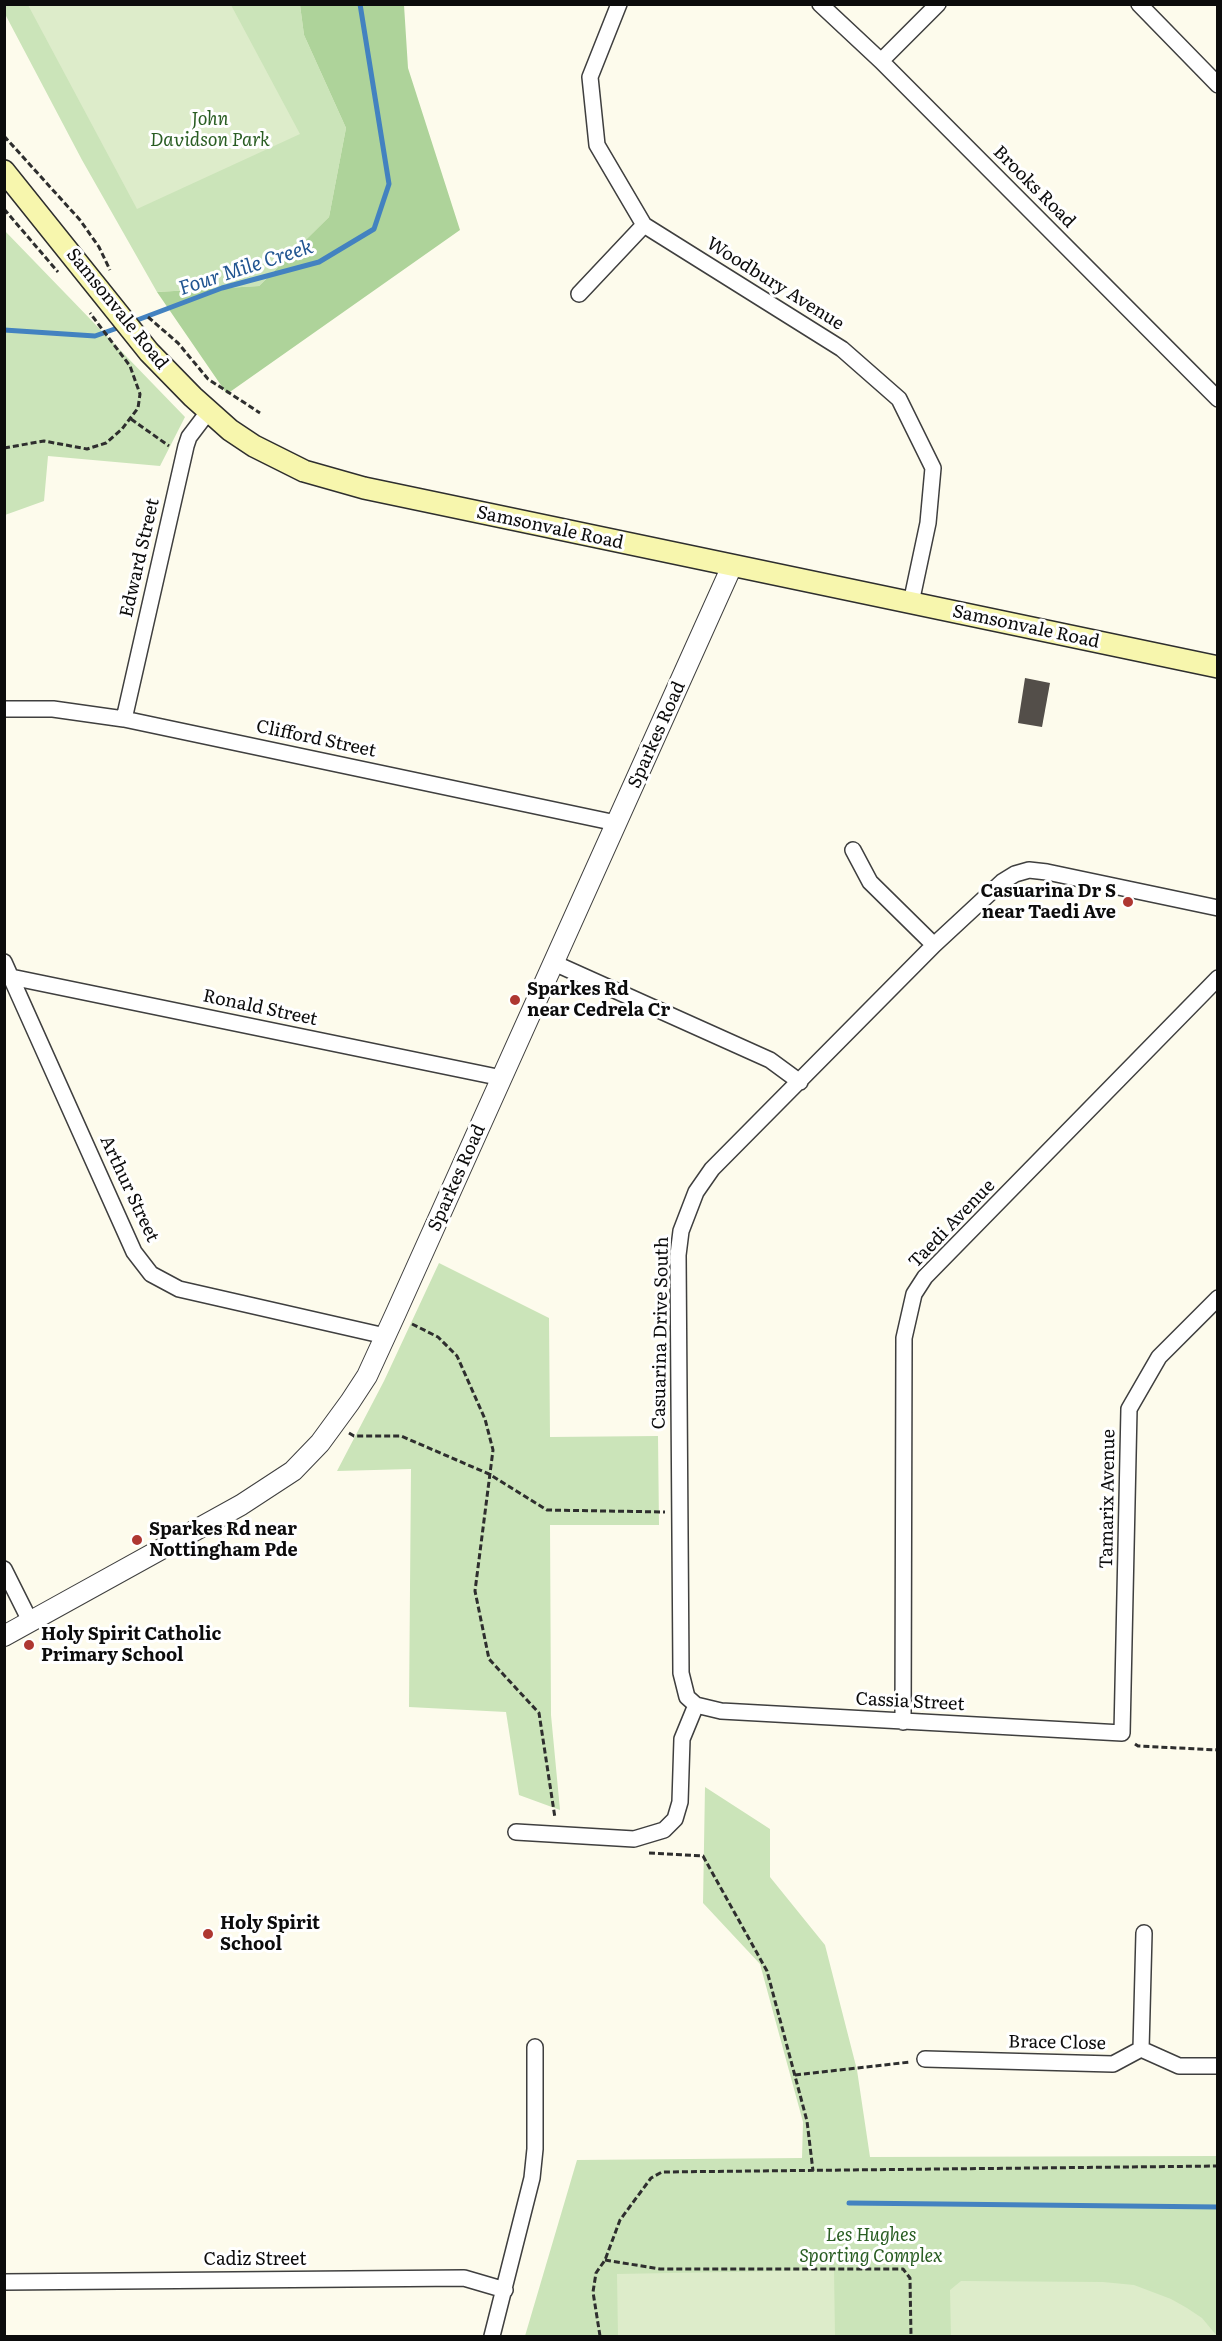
<!DOCTYPE html>
<style>
body{margin:0}
#map{position:relative;width:1222px;height:2341px;overflow:hidden;background:#fdfbec;font-family:Literata,serif}
canvas{display:block}
.frame{position:absolute;inset:0;border:6px solid #0c0c0c;pointer-events:none}
</style>
<div id="map">
<canvas width="1222" height="2341"></canvas>
<div class="frame"></div>
</div>
<script>
const ctx = document.querySelector('canvas').getContext('2d');
ctx.lineJoin = 'round';
function fill(path, color) {
  ctx.fillStyle = color;
  ctx.fill(path, 'evenodd');
}
function toPath(rows) {
  const path = new Path2D();
  for (const r of rows) {
    path.moveTo(r[0], r[1]);
    for (let i = 2; i < r.length; i += 2) path.lineTo(r[i], r[i + 1]);
  }
  return path;
}
function strokePath(path, color, width, dash) {
  ctx.strokeStyle = color;
  ctx.lineWidth = width;
  ctx.lineCap = dash ? 'butt' : 'round';
  ctx.setLineDash(dash || []);
  ctx.stroke(path);
}
function label(font, color, halo, rows, align = 'center') {
  ctx.font = font + ' Literata,serif';
  ctx.lineWidth = 6;
  ctx.setLineDash([]);
  ctx.textBaseline = 'middle';
  ctx.strokeStyle = halo;
  ctx.fillStyle = color;
  for (const [text, x, y, turn = 0] of rows) {
    ctx.save();
    ctx.translate(x, y);
    ctx.rotate((+turn || 0) * Math.PI / 180);
    ctx.textAlign = isNaN(turn) ? turn : align;
    if (halo) ctx.strokeText(text, 0, 0);
    ctx.fillText(text, 0, 0);
    ctx.restore();
  }
}
fill(toPath([
 [4,5,300,5,304,35,346,128,329,217,259,286,157,292,82,160,5,14],
 [4,230,185,417,160,466,48,456,44,501,5,515],
 [439,1263,549,1318,550,1437,658,1436,659,1525,550,1525,551,1715,560,1810,519,1795,506,1712,409,1707,411,1469,337,1471,384,1381],
 [705,1787,770,1829,770,1877,825,1945,857,2070,870,2157,1217,2156,1217,2336,525,2336,577,2160,802,2158,803,2122,760,1964,703,1903]
]), '#cbe4b9');
fill(toPath([
 [300,5,404,5,408,68,460,230,227,394,157,292,259,286,329,217,346,128,304,35]
]), '#aed39a');
fill(toPath([
 [28,5,231,5,300,134,137,209],
 [834,2270,835,2336,618,2336,617,2274],
 [961,2281,1103,2282,1134,2285,1171,2299,1187,2308,1202,2318,1217,2336,951,2336,950,2290]
]), '#ddecca');
strokePath(toPath([
 [132,322,222,288,319,262,374,229,389,184,360,4],
 [4,330,95,336,123,326],
 [849,2203,1218,2207]
]), '#4382c0', 5);
fill(toPath([
 [1025,678,1050,683,1042,727,1018,723]
]), '#534e49');
const minor = toPath([
 [619,4,590,77,597,145,644,225,842,349,899,399,933,468,928,523,911,603],
 [820,4,881,61,1218,399],
 [1139,4,1218,85],
 [881,61,938,4],
 [579,294,644,225],
 [4,709,53,709,124,719,616,823],
 [124,719,186,446,189,437,208,412],
 [853,850,870,882,934,945],
 [1218,908,1047,872,1029,870,1015,874,1002,882,934,945,712,1169,696,1192,681,1231,678,1255,681,1673,687,1697,696,1705,721,1711,1122,1733,1129,1409,1159,1357,1218,1298],
 [4,962,134,1252,151,1274,179,1289,385,1336],
 [554,963,770,1060,800,1082],
 [11,977,502,1078],
 [4,1569,30,1621],
 [903,1722,904,1338,914,1294,925,1277,1218,978],
 [516,1832,634,1839,664,1830,675,1819,680,1802,682,1739,696,1705],
 [1141,2049,1144,1933],
 [925,2059,1113,2064,1141,2049,1179,2066,1218,2066],
 [4,2282,464,2278,505,2290],
 [492,2336,532,2178,535,2149,535,2047]
]);
const tertiary = toPath([
 [4,1636,241,1505,293,1471,320,1443,350,1402,367,1376,395,1315,732,566]
]);
const secondary = toPath([
 [4,171,149,352,193,397,230,430,254,446,304,471,364,488,1218,667]
]);
strokePath(minor, '#3f3f3f', 18);
strokePath(tertiary, '#3f3f3f', 22);
strokePath(secondary, '#2e2e2e', 24);
strokePath(toPath([
 [4,136,80,220,99,247,110,270],
 [4,209,58,272],
 [148,317,178,343,208,379,260,413],
 [131,419,169,446],
 [4,448,44,441,87,449,106,443,122,429,138,408,140,394,130,366,90,313],
 [412,1324,438,1337,457,1356,485,1419,493,1450,475,1591,489,1659,539,1713,555,1818],
 [349,1433,354,1436,401,1436,489,1474,547,1510,665,1512],
 [1135,1744,1138,1746,1218,1750],
 [649,1853,703,1856,767,1971,807,2121,813,2171],
 [795,2075,910,2062],
 [605,2260,660,2269,903,2269,910,2278,911,2336],
 [600,2336,593,2292,596,2273,605,2260,620,2220,651,2178,662,2172,1218,2166]
]), '#2e2e2e', 3, [6, 3]);
strokePath(minor, '#fff', 15);
strokePath(tertiary, '#fff', 20);
strokePath(secondary, '#f7f6ad', 21);
for (const [x, y, r, color] of [
 [1128,902,6,"#ae3731"],
 [515,1000,6,"#ae3731"],
 [137,1540,6,"#ae3731"],
 [29,1645,6,"#ae3731"],
 [208,1934,6,"#ae3731"]
]) {
  const dot = new Path2D();
  dot.arc(x, y, r, 0, 2 * Math.PI);
  ctx.fillStyle = color;
  ctx.fill(dot);
  strokePath(dot, '#fff', 2);
}
label('italic 18px', '#295d22', '#fff', [
 ["John",210,120],
 ["Davidson Park",210,141],
 ["Les Hughes",871,2236],
 ["Sporting Complex",871,2257]
]);
label('18px', '#0c0c0c', '#fff', [
 ["Brooks Road",1034,187,45],
 ["Woodbury Avenue",775,284,32],
 ["Samsonvale Road",117,309,51],
 ["Samsonvale Road",550,528,12],
 ["Edward Street",140,558,-77],
 ["Samsonvale Road",1026,627,12],
 ["Sparkes Road",657,735,-66],
 ["Clifford Street",316,739,12],
 ["Ronald Street",260,1008,12],
 ["Sparkes Road",457,1178,-66],
 ["Arthur Street",129,1189,65],
 ["Taedi Avenue",952,1224,-46],
 ["Casuarina Drive South",661,1333,-89],
 ["Tamarix Avenue",1108,1499,-89],
 ["Cassia Street",910,1702,3],
 ["Brace Close",1057,2043,1],
 ["Cadiz Street",255,2260]
]);
label('bold 18px', '#0c0c0c', '#fff', [
 ["Casuarina Dr S",1116,892,"right"],
 ["near Taedi Ave",1116,913,"right"],
 ["Sparkes Rd",527,990],
 ["near Cedrela Cr",527,1011],
 ["Sparkes Rd near",149,1530],
 ["Nottingham Pde",149,1551],
 ["Holy Spirit Catholic",41,1635],
 ["Primary School",41,1656],
 ["Holy Spirit",220,1924],
 ["School",220,1945]
], 'left');
label('italic 20px', '#215591', '#fff', [
 ["Four Mile Creek",246,268,-18]
]);
</script>
